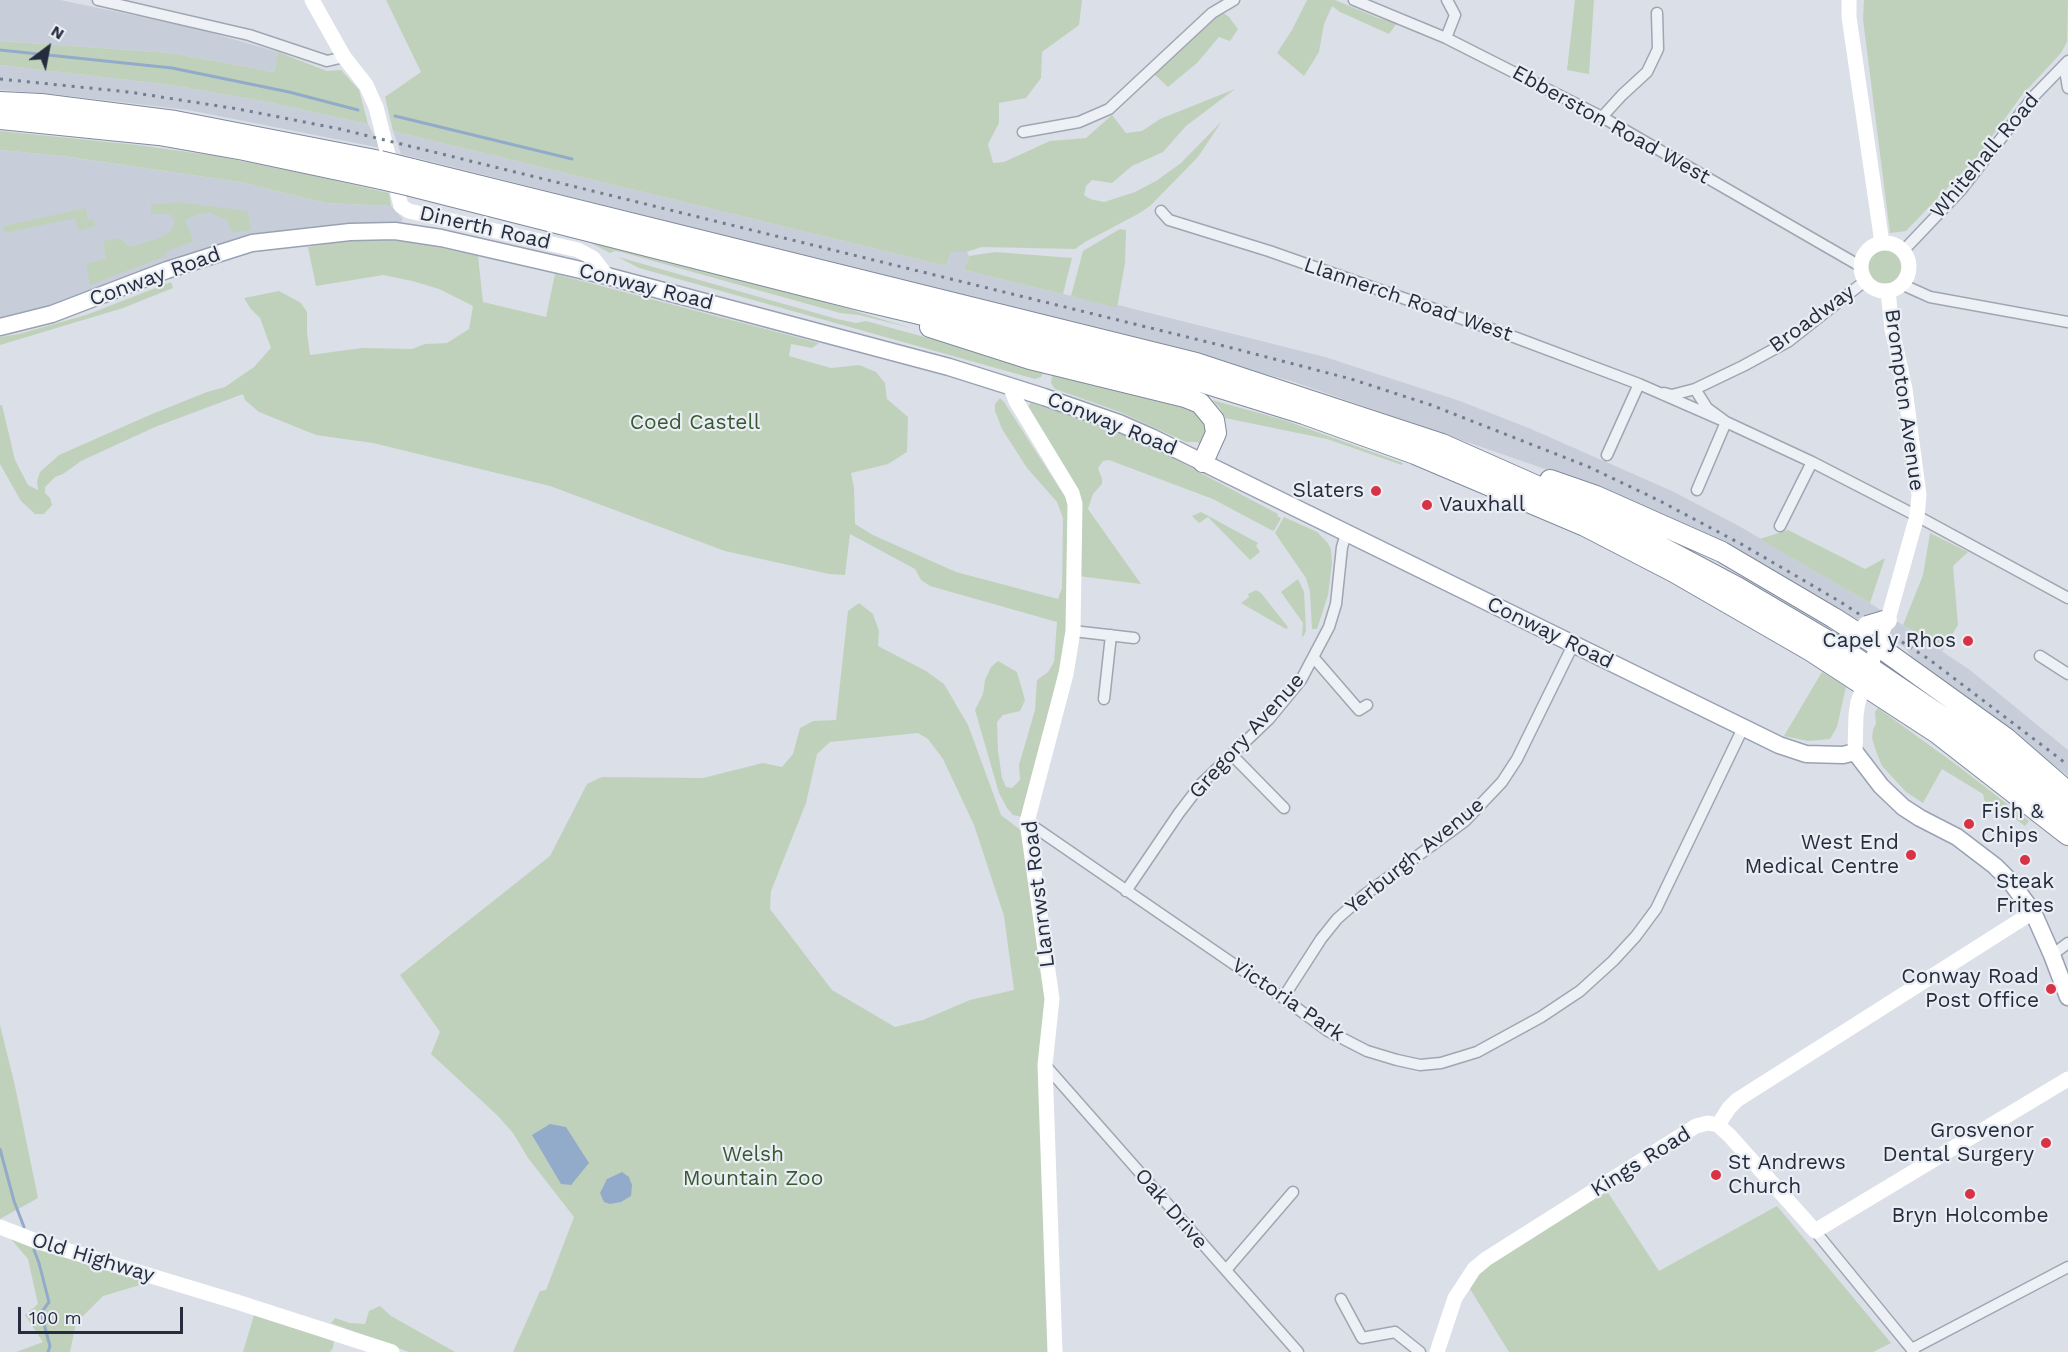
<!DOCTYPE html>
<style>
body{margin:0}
#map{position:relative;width:2068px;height:1352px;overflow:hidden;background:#dbdfe7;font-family:"Work Sans",sans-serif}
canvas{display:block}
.north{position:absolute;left:18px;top:18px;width:60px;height:60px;-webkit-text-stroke:4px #eaeef4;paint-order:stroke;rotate:32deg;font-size:16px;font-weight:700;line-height:24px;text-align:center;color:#242c3d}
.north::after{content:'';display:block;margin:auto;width:21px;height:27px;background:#242c3d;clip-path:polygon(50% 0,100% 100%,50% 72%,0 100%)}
.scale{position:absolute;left:18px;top:1307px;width:165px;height:27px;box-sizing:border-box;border:3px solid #242c3d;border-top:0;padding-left:8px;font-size:18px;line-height:21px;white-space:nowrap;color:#242c3d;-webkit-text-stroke:4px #eaeef4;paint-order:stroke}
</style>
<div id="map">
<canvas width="2068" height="1352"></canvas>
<div class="north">N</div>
<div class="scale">100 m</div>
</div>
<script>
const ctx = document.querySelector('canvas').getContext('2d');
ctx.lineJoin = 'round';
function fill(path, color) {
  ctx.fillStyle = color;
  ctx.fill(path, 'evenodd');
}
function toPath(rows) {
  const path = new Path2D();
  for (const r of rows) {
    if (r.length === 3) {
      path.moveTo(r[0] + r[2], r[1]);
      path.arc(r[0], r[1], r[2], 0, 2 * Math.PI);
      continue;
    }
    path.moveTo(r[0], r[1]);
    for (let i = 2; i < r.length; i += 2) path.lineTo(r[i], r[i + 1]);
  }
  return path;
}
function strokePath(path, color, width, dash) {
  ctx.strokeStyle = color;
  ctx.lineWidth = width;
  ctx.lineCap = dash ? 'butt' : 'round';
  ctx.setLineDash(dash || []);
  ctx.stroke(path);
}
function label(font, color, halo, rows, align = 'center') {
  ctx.font = font + ' "Work Sans",sans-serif';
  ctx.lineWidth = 4.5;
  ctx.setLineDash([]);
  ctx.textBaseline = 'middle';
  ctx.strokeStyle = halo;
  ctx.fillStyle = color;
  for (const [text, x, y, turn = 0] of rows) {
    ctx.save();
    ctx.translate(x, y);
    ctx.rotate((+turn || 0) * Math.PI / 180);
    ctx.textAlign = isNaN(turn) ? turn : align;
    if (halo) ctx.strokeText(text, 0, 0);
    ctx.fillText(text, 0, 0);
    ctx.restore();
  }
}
fill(toPath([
 [0,0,60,0,195,28,278,52,274,72,171,53,0,41],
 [0,65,171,85,263,101,368,124,381,148,188,110,52,94,0,90],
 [393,131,946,266,951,252,967,252,969,256,964,270,1117,307,1118,305,1325,357,1460,401,1531,429,1672,491,1739,526,1870,603,1970,670,2068,750,2068,776,1912,657,1904,647,1863,621,1849,617,1716,541,1617,494,1291,381,1052,318,401,154],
 [0,150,61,156,240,182,325,203,391,206,403,219,395,231,303,236,0,327]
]), '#c8ced9');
fill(toPath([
 [386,0,1082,0,1079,25,1042,52,1041,78,1026,98,999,103,999,123,988,144,993,163,1004,162,1050,141,1086,138,1112,115,1126,133,1142,131,1160,119,1235,89,1186,126,1163,152,1132,166,1112,183,1092,180,1086,186,1084,195,1090,199,1104,202,1135,192,1156,181,1181,163,1222,121,1198,157,1150,206,1138,214,1085,242,1075,249,982,247,966,252,951,252,946,266,393,131,385,97,421,72],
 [1307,0,1335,0,1378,18,1397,23,1389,34,1340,12,1332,6,1324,24,1319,52,1304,76,1277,53,1292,30],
 [1575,0,1594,0,1589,74,1567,70],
 [1864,0,2068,0,2067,42,2061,53,2022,95,1977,157,1906,231,1890,233,1863,19],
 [1221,11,1229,17,1238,29,1230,41,1219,37,1197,63,1168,87,1153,73],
 [0,41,171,53,274,72,278,52,327,71,341,70,359,90,368,124,263,101,171,85,0,65],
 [0,131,138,145,216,156,311,175,389,193,391,206,325,203,240,182,62,156,0,150],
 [177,202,248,211,251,230,232,233,227,220,209,212,200,214,185,220,194,241,165,252,166,256,90,285,86,264,106,259,103,241,120,238,128,246,134,246,159,238,171,231,175,221,169,214,151,214,151,205],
 [86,208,88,220,94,219,95,226,79,231,75,218,5,233,3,226],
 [1120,229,1126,230,1125,263,1117,308,1071,296,1083,251],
 [359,238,413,242,478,256,483,302,546,317,555,274,819,343,812,348,791,344,789,356,831,368,859,365,876,372,885,383,887,399,908,417,907,452,888,464,851,473,854,488,855,524,873,535,956,572,1058,599,1062,588,1063,518,1057,502,1027,468,1002,429,995,411,995,404,1000,398,1004,402,1069,503,1066,642,1023,817,1013,815,1007,808,999,793,975,710,983,694,985,680,991,667,998,661,1017,672,1025,700,1020,711,1003,715,997,722,998,751,1002,778,1006,787,1012,788,1020,780,1019,765,1035,710,1037,680,1048,672,1054,662,1057,622,930,586,921,580,915,569,850,534,845,575,829,574,725,551,550,486,373,443,316,435,259,412,245,400,243,394,155,427,81,461,63,474,55,477,45,487,45,493,50,498,52,505,44,514,35,514,21,501,0,464,0,405,2,405,15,460,28,485,38,490,37,481,40,472,59,455,152,414,207,392,225,387,254,367,271,348,260,318,250,308,244,298,279,291,301,303,307,312,307,333,310,355,362,348,412,349,425,344,447,343,469,329,473,306,439,289,412,281,383,275,316,286,308,247],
 [589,242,661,258,799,294,911,328,859,315,840,313,621,252,615,251,610,253],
 [1884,267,17],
 [995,252,1072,258,1063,294,964,270,969,256],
 [618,257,837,319,856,323,866,321,1045,370,1041,377,1035,379,639,268],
 [171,282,173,288,123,308,0,345,0,337,19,334,86,315],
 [1053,372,1194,406,1209,430,1200,446,1198,442,1186,442,1120,412,1055,389,1051,383],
 [1212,400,1284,420,1403,463,1402,465,1327,439,1225,418,1220,408],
 [1031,403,1115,430,1150,446,1278,514,1277,516,1281,518,1275,529,1273,531,1213,499,1109,460,1103,461,1098,468,1102,479,1102,484,1093,494,1088,509,1141,584,1078,576,1079,493,1028,406],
 [1201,512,1258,543,1256,546,1260,552,1250,560,1208,517,1199,523,1192,516],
 [1284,517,1317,532,1327,542,1331,549,1332,563,1328,595,1317,629,1312,629,1310,592,1306,578,1275,533],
 [1788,530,1865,569,1885,558,1870,603,1760,539],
 [1930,533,1968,552,1953,566,1958,625,1942,651,1903,625,1923,575],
 [1298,579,1304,592,1306,631,1303,637,1302,636,1303,623,1281,592],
 [1256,590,1261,593,1288,627,1286,629,1241,603,1249,597,1248,594],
 [859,603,873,614,879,631,878,646,926,671,944,684,968,725,1001,815,1023,832,1046,993,1045,1065,1055,1352,513,1352,540,1291,546,1290,574,1217,528,1158,513,1133,497,1115,431,1054,440,1032,400,975,550,856,587,784,602,777,703,778,763,763,782,767,793,754,800,728,813,721,836,720,848,611],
 [918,733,928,739,943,759,974,825,1004,916,1014,990,970,1000,923,1020,895,1027,832,990,770,909,771,891,806,803,817,754,830,742],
 [1822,672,1846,687,1837,727,1830,739,1808,741,1784,736],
 [1878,708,1958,766,2029,821,2025,826,2013,817,2000,817,1985,803,1983,794,1942,769,1923,803,1906,792,1882,766,1876,751,1872,738,1873,730,1876,723,1875,712],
 [0,1025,15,1086,38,1198,0,1219],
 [1603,1185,1659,1271,1777,1206,1891,1343,1873,1352,1509,1352,1465,1281],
 [10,1238,142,1281,140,1285,103,1296,76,1323,70,1352,16,1352,43,1342,25,1315,38,1304,28,1259],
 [380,1306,391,1316,455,1352,409,1352,331,1323,335,1318,350,1323,365,1324,369,1311],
 [254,1315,332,1337,334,1341,333,1348,330,1352,243,1352]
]), '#c0d1bb');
fill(toPath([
 [550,1124,566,1127,589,1163,571,1185,561,1184,532,1135],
 [622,1172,629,1177,632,1185,631,1196,621,1202,610,1204,604,1202,600,1193,607,1179]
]), '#92abca');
strokePath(toPath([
 [0,50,172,68,289,92,358,110],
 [395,116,572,159],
 [0,1149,14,1201,24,1227],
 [34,1250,39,1263,49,1302,41,1313,50,1346,48,1352]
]), '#92abca', 3);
const street = toPath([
 [98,0,249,35,327,61,344,57],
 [1354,0,1446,38,1602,117,1860,266],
 [1446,38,1455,15,1447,0],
 [2064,65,2068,88],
 [1602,117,1622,95,1647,72,1658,49,1657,13],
 [1023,132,1079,122,1109,109,1212,13,1234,0],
 [1161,211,1169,220,1269,251,1514,337,1639,384,1726,422,1697,490],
 [1903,251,1961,190,2034,96,2068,61],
 [1901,284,1930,297,2068,322],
 [1695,389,1707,408,1726,422,1812,462,1917,516,2068,598],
 [1664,393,1672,395,1695,389,1743,366,1789,341,1865,281],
 [1607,455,1639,384],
 [1780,526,1812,462],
 [1073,631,1134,638],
 [2040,656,2068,674],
 [1314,658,1359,710,1367,705],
 [1104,699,1111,635],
 [1232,755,1284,808],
 [1027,822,1283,998,1328,1031,1367,1051,1397,1060,1420,1065,1441,1063,1477,1052,1541,1017,1580,991,1613,961,1636,936,1656,909,1743,728],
 [1126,891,1179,813,1202,783,1269,719,1301,680,1329,627,1336,604,1342,547,1346,534],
 [2052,955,2068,943],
 [1283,998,1321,939,1337,919,1363,896,1465,821,1502,782,1517,759,1573,645],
 [1045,1065,1298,1352],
 [1815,1231,1914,1352],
 [1226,1270,1293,1192],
 [1341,1299,1362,1338,1395,1332,1420,1352],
 [1912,1349,2068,1267]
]);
const primary = toPath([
 [0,327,52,314,167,270,252,243,350,232,395,231,441,238,607,276,949,367,1044,397,1119,423,1151,437,1779,745,1806,754,1843,755,1855,752,1881,786,1903,807,1920,818,1957,837,1995,866,2010,881,2033,912,2052,955,2068,997]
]);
const highway = toPath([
 [0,102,41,104,175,121,380,161],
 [0,119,159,135,244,150,381,179],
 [412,169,1196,363,1442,444,1539,487,1633,532,1737,587,1847,652,1981,743,2068,813],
 [411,186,860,300,1185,377,1304,414,1415,454,1585,526,1674,572,1811,651,1937,733,2068,835],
 [930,327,1030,359,1185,397,1200,403,1214,420,1216,433,1203,462],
 [1550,480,1596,496,1722,552,1834,618,1878,646,2006,738,2068,792]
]);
strokePath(street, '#a0a6b1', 13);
strokePath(primary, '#99a2b3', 19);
strokePath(highway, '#818b9e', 22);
strokePath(street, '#edf0f5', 10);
strokePath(toPath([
 [312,0,344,57,366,85,376,107,401,206,409,211,578,250,593,258,607,276],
 [1849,0,1849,17,1882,243],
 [1885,267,24],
 [1888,291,1892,329,1905,389,1919,495,1917,516,1890,612],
 [1010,386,1016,401,1072,493,1075,504,1073,631,1066,674,1027,822,1052,999,1045,1065,1055,1352],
 [1855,752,1856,715,1858,702],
 [1718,1125,1730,1136,1815,1231,2068,1079],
 [1718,1125,1729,1108,1737,1100,2033,912],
 [0,1227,36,1241,237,1302,392,1352],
 [1437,1352,1455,1298,1474,1269,1486,1259,1696,1126,1708,1123,1718,1125]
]), '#fff', 15);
strokePath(primary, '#fff', 16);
strokePath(highway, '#fff', 20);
strokePath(toPath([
 [0,79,129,92,238,109,340,129,1232,348,1351,379,1431,405,1589,467,1658,500,1743,545,1839,601,1930,660,2068,765]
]), '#737d91', 3, [3, 6]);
const highwayBridge = toPath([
 [380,161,412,169],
 [381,179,411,186],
 [1867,626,1887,620]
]);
strokePath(highwayBridge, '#818b9e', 22, []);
strokePath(toPath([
 [1881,635,1890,612],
 [1858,702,1875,653]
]), '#fff', 15);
strokePath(highwayBridge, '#fff', 20);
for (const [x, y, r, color] of [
 [1376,491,6,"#d83345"],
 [1427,505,6,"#d83345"],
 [1968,641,6,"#d83345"],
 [1969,824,6,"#d83345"],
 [1911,855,6,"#d83345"],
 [2025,860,6,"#d83345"],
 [2051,989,6,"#d83345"],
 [2046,1143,6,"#d83345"],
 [1716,1175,6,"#d83345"],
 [1970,1194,6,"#d83345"]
]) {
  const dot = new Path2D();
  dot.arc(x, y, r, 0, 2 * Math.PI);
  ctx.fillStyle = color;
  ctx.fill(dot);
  strokePath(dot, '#eaeef4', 2);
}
label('21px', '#242c3d', '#eaeef4', [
 ["Ebberston Road West",1611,125,29],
 ["Whitehall Road",1985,156,-50],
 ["Dinerth Road",485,228,13],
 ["Conway Road",155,277,-20],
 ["Conway Road",646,287,14],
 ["Llannerch Road West",1408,300,19],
 ["Broadway",1812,319,-36],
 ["Brompton Avenue",1904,400,82],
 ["Conway Road",1112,424,22],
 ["Conway Road",1550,633,26],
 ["Gregory Avenue",1247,736,-48],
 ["Yerburgh Avenue",1415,856,-39],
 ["Llanrwst Road",1039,894,-97],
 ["Victoria Park",1288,1000,34],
 ["Kings Road",1641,1162,-32],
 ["Oak Drive",1171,1209,49],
 ["Old Highway",93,1258,17]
]);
label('21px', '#365a30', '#eaeef4', [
 ["Coed Castell",695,423],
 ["Welsh",753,1155],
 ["Mountain Zoo",753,1179]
]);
label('21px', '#242c3d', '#eaeef4', [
 ["Slaters",1364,491],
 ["Vauxhall",1439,505,"left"],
 ["Capel y Rhos",1956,641],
 ["Fish &",1981,812,"left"],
 ["Chips",1981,836,"left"],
 ["West End",1899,843],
 ["Medical Centre",1899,867],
 ["Steak",2025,882,"center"],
 ["Frites",2025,906,"center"],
 ["Conway Road",2039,977],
 ["Post Office",2039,1001],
 ["Grosvenor",2034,1131],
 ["Dental Surgery",2034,1155],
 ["St Andrews",1728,1163,"left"],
 ["Church",1728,1187,"left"],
 ["Bryn Holcombe",1970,1216,"center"]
], 'right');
</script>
